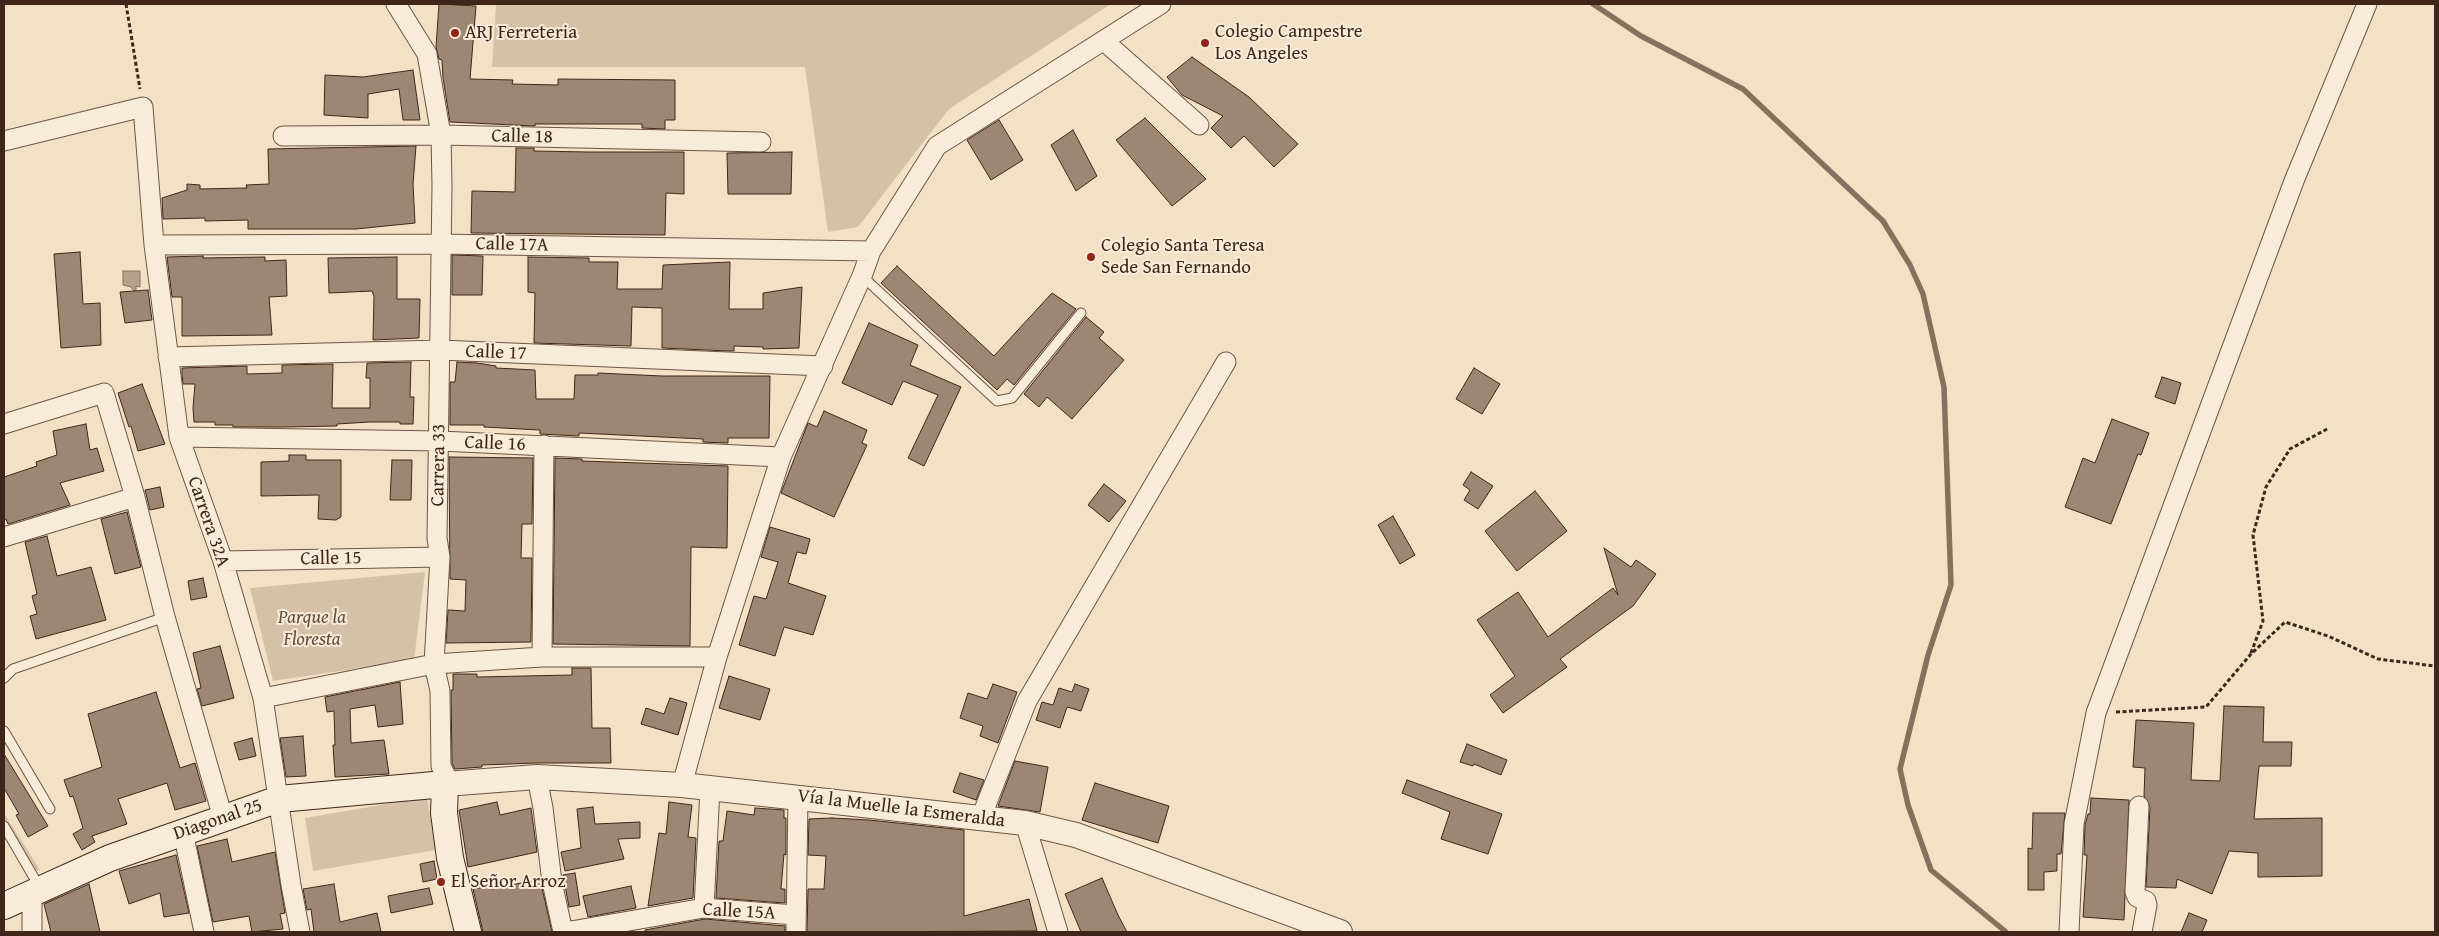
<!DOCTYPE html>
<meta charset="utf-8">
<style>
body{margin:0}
#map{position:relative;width:2439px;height:936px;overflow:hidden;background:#f3e1c5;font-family:"Gentium Book Plus",serif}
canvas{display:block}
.frame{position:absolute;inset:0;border:5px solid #40261a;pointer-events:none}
</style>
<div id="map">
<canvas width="2439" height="936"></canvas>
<div class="frame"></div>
</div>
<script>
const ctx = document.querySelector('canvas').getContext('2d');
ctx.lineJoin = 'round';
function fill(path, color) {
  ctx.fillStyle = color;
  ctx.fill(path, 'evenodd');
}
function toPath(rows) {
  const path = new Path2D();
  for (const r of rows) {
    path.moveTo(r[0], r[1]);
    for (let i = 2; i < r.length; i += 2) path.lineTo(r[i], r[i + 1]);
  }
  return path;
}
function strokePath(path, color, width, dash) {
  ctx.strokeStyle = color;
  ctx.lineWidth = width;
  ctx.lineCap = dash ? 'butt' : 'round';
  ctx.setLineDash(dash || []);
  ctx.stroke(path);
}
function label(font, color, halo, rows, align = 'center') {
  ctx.font = font + ' "Gentium Book Plus",serif';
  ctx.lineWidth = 4;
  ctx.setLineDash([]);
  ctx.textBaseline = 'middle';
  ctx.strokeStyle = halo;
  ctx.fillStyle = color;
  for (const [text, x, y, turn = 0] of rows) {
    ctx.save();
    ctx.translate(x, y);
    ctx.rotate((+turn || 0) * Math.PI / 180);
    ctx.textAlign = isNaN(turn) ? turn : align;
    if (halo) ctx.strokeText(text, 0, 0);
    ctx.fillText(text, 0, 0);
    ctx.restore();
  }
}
fill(toPath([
 [496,4,1111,4,949,109,858,227,828,232,805,67,492,67],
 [425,572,414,660,273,681,250,588],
 [427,797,436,850,313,871,305,818],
 [4,813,40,870,26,874,4,835]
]), '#d5c1a8');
const water = toPath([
 [123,271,140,271,140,287,136,286,136,290,134,291,131,287,123,285,123,271]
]);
fill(water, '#b6a18b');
strokePath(water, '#87705e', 1);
strokePath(toPath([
 [1593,4,1641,36,1743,89,1883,221,1910,265,1923,294,1944,387,1951,585,1928,655,1900,769,1908,805,1931,870,2006,932]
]), '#87705e', 5.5);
const building = toPath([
 [439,4,476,6,470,79,513,80,512,84,558,85,558,79,675,80,675,120,665,120,665,129,642,128,642,124,535,124,535,126,450,122,443,78,442,60,439,59,436,47,439,4],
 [1192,57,1249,97,1298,144,1274,167,1244,136,1231,148,1211,128,1223,116,1182,95,1167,77,1192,57],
 [413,70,420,120,403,120,399,89,368,94,368,118,324,115,325,75,363,77,413,70],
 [1145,118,1206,179,1172,206,1116,140,1145,118],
 [999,120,1023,160,991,180,967,140,999,120],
 [1073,130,1097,176,1076,191,1051,145,1073,130],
 [416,146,413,184,415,223,356,229,248,229,248,220,205,221,205,218,163,219,162,198,187,190,187,184,200,185,200,189,247,188,246,185,269,184,268,149,416,146],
 [516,148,534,148,534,151,588,152,684,152,684,194,666,193,665,235,471,233,472,191,515,192,516,148],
 [792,152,791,194,728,194,727,153,792,152],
 [80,252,83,304,100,303,101,345,61,348,54,254,80,252],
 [452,255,483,256,482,295,452,295,452,255],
 [203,256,203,258,265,257,265,261,286,260,287,296,269,297,272,335,182,336,182,297,172,297,167,257,203,256],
 [397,257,397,299,420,299,419,338,373,340,374,296,372,291,329,293,328,258,397,257],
 [528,257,589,258,589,262,618,262,617,289,662,289,663,265,730,262,729,309,763,309,763,293,802,287,799,348,763,349,763,347,734,346,734,351,729,351,662,348,662,308,632,307,631,346,534,343,535,293,528,292,528,257],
 [897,266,994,356,1052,293,1076,309,1014,385,1007,379,997,390,881,283,897,266],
 [148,290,152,320,125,323,120,292,148,290],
 [1086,317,1104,332,1099,338,1124,360,1072,419,1047,397,1039,407,1024,394,1086,317],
 [869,323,918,345,910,365,961,387,924,466,908,458,938,395,903,381,892,405,842,383,869,323],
 [411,362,410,397,414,397,413,424,400,424,400,422,370,422,337,424,337,426,285,427,233,427,233,425,215,425,215,422,194,422,193,408,195,384,183,384,182,375,182,368,247,366,247,374,282,373,282,365,333,364,332,408,370,408,370,378,366,378,367,363,411,362],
 [457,362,477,363,496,366,496,368,535,370,536,399,574,399,575,375,598,375,598,373,662,376,770,376,769,438,728,438,728,443,703,442,703,439,579,433,579,436,540,434,540,430,484,427,484,425,450,425,450,382,455,382,457,362],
 [1474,368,1500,384,1482,414,1456,399,1474,368],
 [2162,377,2181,383,2175,404,2155,397,2162,377],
 [142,384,165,444,138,451,131,426,129,427,118,393,142,384],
 [824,411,867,430,862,443,867,445,834,517,781,493,808,423,817,427,824,411],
 [2112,419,2149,433,2141,455,2138,454,2111,524,2065,507,2083,458,2095,463,2112,419],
 [86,424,90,450,97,448,104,471,60,483,70,505,8,524,6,519,4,520,4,477,37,466,36,462,57,455,53,431,86,424],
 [289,455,306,455,306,460,341,460,341,517,336,520,318,519,319,495,261,496,261,462,289,461,289,455],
 [449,457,533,458,532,524,522,524,521,558,532,558,531,642,446,643,448,610,465,611,466,580,450,579,449,457],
 [555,458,582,459,582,461,728,466,727,548,691,547,690,646,553,644,555,458],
 [392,460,412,460,411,500,390,500,392,460],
 [1471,472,1493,486,1478,509,1464,500,1470,490,1463,485,1471,472],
 [1104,484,1126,501,1109,522,1088,505,1104,484],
 [160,487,164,507,150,510,145,490,160,487],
 [1535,491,1567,531,1517,571,1485,531,1535,491],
 [127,512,141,567,115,574,101,519,127,512],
 [1393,516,1415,555,1400,564,1378,525,1393,516],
 [770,527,810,539,806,554,797,552,788,583,826,596,813,635,784,627,775,656,739,645,754,596,766,599,778,562,761,557,770,527],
 [47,536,57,576,91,567,106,620,36,639,30,616,37,614,32,596,37,594,25,542,47,536],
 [1604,548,1631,567,1636,560,1656,574,1633,606,1560,659,1567,667,1503,713,1490,695,1515,676,1477,620,1518,592,1548,637,1613,588,1618,595,1604,548],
 [203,578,207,597,191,600,188,581,203,578],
 [220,646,234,698,202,706,197,689,201,688,193,653,220,646],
 [572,668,591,668,592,728,610,728,611,763,536,763,482,765,482,767,455,769,452,763,451,690,453,690,453,674,477,674,477,677,572,675,572,668],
 [729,676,770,689,760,720,719,708,729,676],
 [400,682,403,724,378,727,375,705,350,709,351,743,384,740,389,774,335,777,333,745,335,745,334,711,327,712,325,697,400,682],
 [993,684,1017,692,998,743,980,736,983,726,960,718,968,693,987,699,993,684],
 [1075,684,1089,689,1081,711,1067,707,1060,728,1036,720,1042,702,1053,705,1059,688,1072,692,1075,684],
 [156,692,180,768,195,763,206,801,175,810,167,783,118,799,127,824,92,836,95,842,82,850,73,834,83,828,73,796,70,797,64,780,102,767,88,714,156,692],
 [670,698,687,703,678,735,641,724,646,708,664,714,670,698],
 [2224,706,2264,707,2263,742,2292,742,2291,766,2259,766,2254,819,2322,818,2322,876,2258,877,2258,853,2229,851,2212,894,2177,879,2176,888,2146,887,2150,807,2144,796,2145,768,2133,767,2136,720,2194,723,2191,780,2220,781,2224,706],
 [303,736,306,776,286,777,280,738,303,736],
 [252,738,256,756,239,760,234,743,252,738],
 [1467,744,1507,760,1501,775,1474,764,1473,766,1460,762,1467,744],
 [4,754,48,826,28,837,16,815,19,814,4,788,4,754],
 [1015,761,1048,767,1040,812,998,806,1015,761],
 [960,773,984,780,976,800,953,792,960,773],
 [1407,780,1502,814,1488,854,1441,839,1450,812,1402,793,1407,780],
 [1095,783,1169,806,1158,843,1082,820,1095,783],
 [2091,798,2129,800,2124,920,2083,917,2087,855,2084,855,2085,825,2088,814,2090,814,2091,798],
 [497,802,500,815,531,808,537,852,468,867,459,810,497,802],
 [669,802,692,805,688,837,696,838,693,898,648,906,659,833,666,834,669,802],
 [593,807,595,824,640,822,640,838,618,839,624,859,565,871,561,852,581,848,577,809,593,807],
 [755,808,784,810,784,818,786,818,786,855,784,854,781,889,785,889,785,903,716,898,719,841,723,841,727,811,754,815,755,808],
 [2033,813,2065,813,2061,854,2057,854,2057,871,2044,872,2044,890,2028,890,2028,848,2032,849,2033,813],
 [832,818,869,820,964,830,964,916,1029,899,1037,931,807,932,808,889,824,889,826,856,808,855,809,819,832,818],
 [227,839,232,862,275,852,285,913,280,914,283,929,252,932,249,916,213,922,197,846,227,839],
 [176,855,189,913,164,917,160,893,129,904,119,871,176,855],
 [434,861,437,879,423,882,420,864,434,861],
 [575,873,580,905,569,907,563,875,575,873],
 [1102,878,1118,915,1127,932,1081,932,1065,894,1102,878],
 [540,879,552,932,483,932,473,889,491,886,492,889,540,879],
 [89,884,100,932,51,932,44,904,89,884],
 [334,884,340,922,377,913,381,932,314,932,311,909,307,910,303,889,334,884],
 [631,886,636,908,588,917,583,896,631,886],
 [429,888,433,904,391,913,388,896,429,888],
 [2189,913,2207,920,2202,932,2181,932,2189,913],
 [705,919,785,926,785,932,645,932,645,930,705,919]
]);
fill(building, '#9d8773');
strokePath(building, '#40261a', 1);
const service = toPath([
 [862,276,997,401,1012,398,1081,313],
 [4,678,13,669,165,617],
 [4,731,50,809],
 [4,826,40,888]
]);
const minor = toPath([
 [396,4,427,54,441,135,442,186,437,538,440,557,434,664,440,691,441,766,445,774,445,784],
 [1104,41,1199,125],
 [283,136,441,135,761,142],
 [4,141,143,107,154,245,179,437,223,561,263,698,291,885,300,932],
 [154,245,440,244,871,251],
 [168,357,440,350,823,366],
 [4,424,104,393,135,497,165,617,223,818],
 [179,437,440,441,781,457],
 [4,537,135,497],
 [223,561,440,557],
 [542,657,544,445],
 [263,698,434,664,542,657,717,657],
 [537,777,543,808,552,882,563,932],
 [682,785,717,657,781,457,862,276,871,251,937,146,1161,4],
 [2139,806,2135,892,2137,897,2146,901,2147,905,2142,932],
 [980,820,1027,701,1226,362],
 [1025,823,1058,932],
 [183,832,204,932],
 [704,908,710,788],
 [32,932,32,893],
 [565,932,704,908,795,915],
 [796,932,798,797],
 [2069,932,2074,824,2096,713,2294,181,2367,4]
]);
const tertiary = toPath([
 [445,784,537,777,682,785,1025,823,1076,835,1340,932]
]);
const secondary = toPath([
 [4,906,110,858,279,799,445,784,444,813,450,858,468,932]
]);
strokePath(service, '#6d5545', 11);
strokePath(minor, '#6d5545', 21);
strokePath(tertiary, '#6d5545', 26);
strokePath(secondary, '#40261a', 28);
strokePath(toPath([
 [126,4,140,89],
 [2251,653,2263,621,2253,535,2266,487,2290,449,2329,428],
 [2116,712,2206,707,2251,654,2285,622,2328,636,2378,659,2435,666]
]), '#40261a', 3, [4, 2.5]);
strokePath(service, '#f7ecd9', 9);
strokePath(minor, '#f7ecd9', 19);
strokePath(tertiary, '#f7ecd9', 24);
strokePath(secondary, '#f7ecd9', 26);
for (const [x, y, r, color] of [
 [455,33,5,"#8f2418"],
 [1205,43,5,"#8f2418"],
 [1091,257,5,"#8f2418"],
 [441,882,5,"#8f2418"]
]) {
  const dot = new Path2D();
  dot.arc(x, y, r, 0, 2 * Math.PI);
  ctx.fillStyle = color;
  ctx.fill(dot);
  strokePath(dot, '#f7ecd9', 2);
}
label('19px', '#40261a', '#f7ecd9', [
 ["Colegio Campestre",1215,32],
 ["Los Angeles",1215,54],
 ["ARJ Ferreteria",465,33],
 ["Colegio Santa Teresa",1101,246],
 ["Sede San Fernando",1101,268],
 ["El Señor Arroz",451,882]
], 'left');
label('19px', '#40261a', '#f7ecd9', [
 ["Calle 18",522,137,1],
 ["Calle 17A",512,245,1],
 ["Calle 17",496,353,2],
 ["Calle 16",495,444,2],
 ["Carrera 33",439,465,-89],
 ["Carrera 32A",208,522,71],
 ["Calle 15",331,559,-1],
 ["Vía la Muelle la Esmeralda",901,809,7],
 ["Diagonal 25",218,820,-19],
 ["Calle 15A",739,912,3]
]);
label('italic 19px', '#654d3e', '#f7ecd9', [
 ["Parque la",312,618],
 ["Floresta",312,640]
]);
</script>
